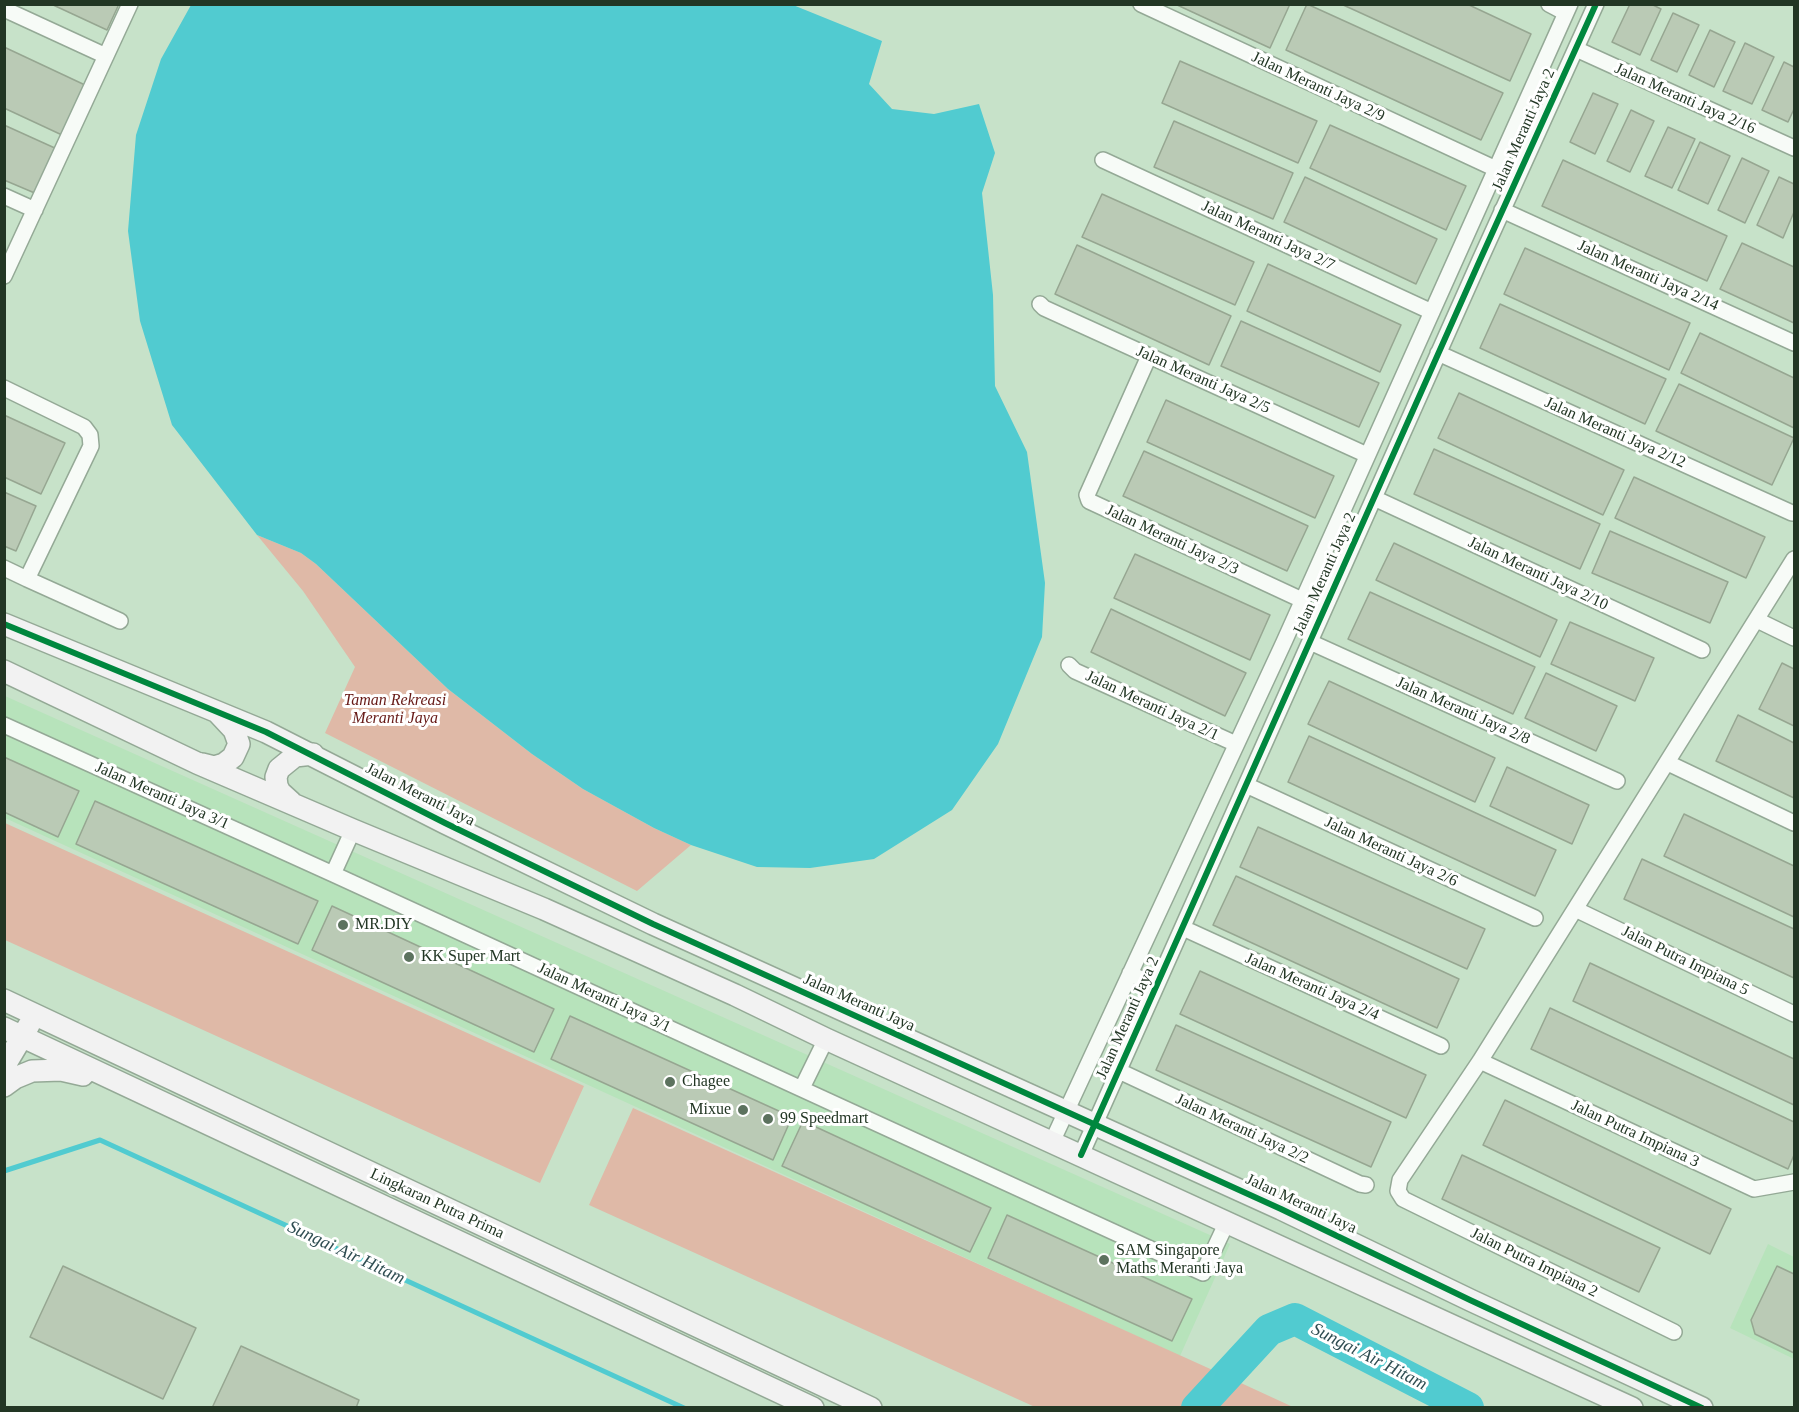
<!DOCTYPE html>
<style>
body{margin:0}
#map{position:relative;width:1799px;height:1412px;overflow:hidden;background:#c7e2c9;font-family:"Times New Roman",serif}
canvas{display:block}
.frame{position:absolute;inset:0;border:6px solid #223624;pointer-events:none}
</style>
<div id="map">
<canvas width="1799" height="1412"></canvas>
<div class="frame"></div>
</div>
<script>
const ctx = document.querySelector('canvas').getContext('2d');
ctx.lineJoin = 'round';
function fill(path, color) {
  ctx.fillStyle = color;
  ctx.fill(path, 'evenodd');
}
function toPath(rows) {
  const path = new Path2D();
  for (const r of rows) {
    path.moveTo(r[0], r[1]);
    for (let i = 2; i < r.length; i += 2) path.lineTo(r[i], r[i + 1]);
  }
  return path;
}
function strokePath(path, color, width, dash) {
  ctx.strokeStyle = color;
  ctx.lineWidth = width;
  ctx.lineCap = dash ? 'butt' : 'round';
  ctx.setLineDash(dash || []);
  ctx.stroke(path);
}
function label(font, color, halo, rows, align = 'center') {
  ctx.font = font + ' "Times New Roman",serif';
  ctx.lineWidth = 6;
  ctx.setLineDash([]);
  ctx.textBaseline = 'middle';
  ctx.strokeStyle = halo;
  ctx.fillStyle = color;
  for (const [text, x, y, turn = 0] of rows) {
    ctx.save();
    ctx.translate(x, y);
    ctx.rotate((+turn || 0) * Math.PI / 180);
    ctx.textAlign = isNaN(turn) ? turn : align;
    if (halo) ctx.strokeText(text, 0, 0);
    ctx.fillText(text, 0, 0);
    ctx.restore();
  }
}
fill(toPath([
 [5,696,1230,1244,1180,1356,5,818],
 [1768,1244,1794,1257,1794,1359,1730,1328]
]), '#b7e3bb');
fill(toPath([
 [257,535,301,553,316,564,448,689,532,754,583,789,654,828,691,845,637,891,325,733,355,667,303,591],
 [5,823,584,1086,540,1183,5,940],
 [633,1108,1217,1372,1293,1407,1035,1407,589,1205]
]), '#dfb9a7');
fill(toPath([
 [191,5,793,5,882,41,869,84,892,109,934,114,979,104,995,153,982,193,993,295,995,386,1027,452,1045,583,1042,637,998,744,952,810,874,859,810,868,757,867,691,845,654,828,583,789,532,754,448,689,316,564,301,553,257,535,172,425,140,321,128,231,136,135,161,59]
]), '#51cbd0');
strokePath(toPath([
 [4,1171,100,1140,684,1408]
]), '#51cbd0', 5);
strokePath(toPath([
 [1197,1408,1269,1330,1295,1319,1468,1408]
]), '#51cbd0', 32);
const building = toPath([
 [51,4,119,4,107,30,51,4],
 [1175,4,1290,4,1270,48,1175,4],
 [1307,4,1503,93,1481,140,1286,50,1307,4],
 [1341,4,1467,4,1531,34,1510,81,1341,4],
 [1630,4,1651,4,1661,9,1640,55,1612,42,1630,4],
 [1673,13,1699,25,1677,72,1651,60,1673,13],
 [1710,30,1735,42,1714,87,1689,75,1710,30],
 [1745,43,1774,57,1752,104,1723,91,1745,43],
 [4,47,85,85,62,135,4,108,4,47],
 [1180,61,1317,121,1298,163,1162,103,1180,61],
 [1784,62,1794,67,1794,109,1788,122,1762,110,1784,62],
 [1593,93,1618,104,1595,154,1570,142,1593,93],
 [1631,110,1654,121,1630,172,1607,161,1631,110],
 [1174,121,1293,173,1273,219,1154,167,1174,121],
 [4,125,57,149,37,194,4,180,4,125],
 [1330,125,1466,186,1446,230,1310,168,1330,125],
 [1668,127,1695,139,1672,188,1645,176,1668,127],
 [1700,142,1730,156,1708,204,1678,190,1700,142],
 [1742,158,1769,171,1745,223,1718,210,1742,158],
 [1563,160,1727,236,1707,281,1542,206,1563,160],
 [1305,177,1437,239,1416,284,1284,222,1305,177],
 [1779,177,1794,184,1794,212,1783,238,1757,225,1779,177],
 [1102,194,1254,262,1235,305,1082,237,1102,194],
 [1742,243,1794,267,1794,323,1720,289,1742,243],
 [1077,245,1231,316,1209,365,1055,294,1077,245],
 [1525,248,1690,323,1669,370,1504,294,1525,248],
 [1268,264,1401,325,1380,372,1247,311,1268,264],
 [1500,304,1666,379,1645,424,1480,348,1500,304],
 [1241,321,1379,383,1359,427,1221,366,1241,321],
 [1700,333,1794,378,1794,428,1681,373,1700,333],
 [1679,384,1794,438,1772,485,1656,431,1679,384],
 [1459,393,1624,470,1603,515,1438,438,1459,393],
 [1166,400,1334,476,1315,518,1147,442,1166,400],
 [4,415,65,443,41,494,4,477,4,415],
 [1434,449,1600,524,1580,569,1414,494,1434,449],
 [1144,451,1308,526,1287,571,1123,496,1144,451],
 [1634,477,1765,537,1746,578,1615,518,1634,477],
 [4,492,36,506,16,551,4,546,4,492],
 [1610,531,1728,582,1710,623,1592,573,1610,531],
 [1394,543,1557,620,1540,657,1376,580,1394,543],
 [1135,554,1270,615,1250,660,1114,598,1135,554],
 [1370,592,1535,667,1513,714,1348,639,1370,592],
 [1111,609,1246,673,1225,716,1091,652,1111,609],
 [1570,622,1654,658,1635,701,1551,664,1570,622],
 [1782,663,1794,669,1794,726,1759,709,1782,663],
 [1546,673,1617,706,1596,751,1525,718,1546,673],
 [1329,681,1495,758,1475,802,1308,724,1329,681],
 [1738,715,1794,743,1794,798,1716,761,1738,715],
 [1309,736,1556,850,1535,896,1288,782,1309,736],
 [4,757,79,791,58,837,4,812,4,757],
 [1507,767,1589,805,1572,844,1490,806,1507,767],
 [95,801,318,901,298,944,76,844,95,801],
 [1684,814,1794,866,1794,917,1664,856,1684,814],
 [1258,827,1485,929,1467,969,1240,867,1258,827],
 [1642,859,1794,929,1794,978,1624,899,1642,859],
 [1236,876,1459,979,1437,1028,1213,925,1236,876],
 [332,906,554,1009,534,1052,312,950,332,906],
 [1590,963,1794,1059,1794,1105,1573,1001,1590,963],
 [1200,971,1426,1075,1406,1118,1180,1014,1200,971],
 [1550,1008,1794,1122,1794,1155,1788,1169,1531,1049,1550,1008],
 [570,1016,792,1117,773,1160,551,1059,570,1016],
 [1176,1025,1391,1122,1371,1167,1156,1070,1176,1025],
 [1505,1100,1731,1209,1710,1254,1483,1145,1505,1100],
 [803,1121,991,1208,970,1252,782,1166,803,1121],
 [1462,1155,1660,1248,1639,1292,1442,1199,1462,1155],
 [1007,1215,1192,1299,1172,1341,988,1258,1007,1215],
 [63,1266,196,1328,163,1399,30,1337,63,1266],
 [1777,1266,1794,1274,1794,1353,1755,1334,1751,1320,1777,1266],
 [241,1346,359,1400,356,1408,212,1408,241,1346]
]);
fill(building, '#bacab5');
strokePath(building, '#96a691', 1.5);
const street = toPath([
 [1141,4,1496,169],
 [1549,4,1566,13],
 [4,9,106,56],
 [1576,49,1794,148],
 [1103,160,1432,312],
 [4,196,35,210],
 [1502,210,1794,343],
 [4,276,130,4],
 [1040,304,1044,308,1367,455],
 [1438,353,1792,513],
 [1149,356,1087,495,1089,501,1302,600],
 [4,388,84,427,90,435,91,446,27,579,4,568],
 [1374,498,1702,650],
 [27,579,120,621],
 [1757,620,1794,638],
 [1310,642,1617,781],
 [1069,665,1075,671,1236,744],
 [4,725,333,874,1203,1273,1227,1222],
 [1668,763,1794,823],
 [1246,785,1535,918],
 [333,874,353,830],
 [1575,909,1794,1014],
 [1183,928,1441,1046],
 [1130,973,1156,987],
 [1480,1061,1754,1189,1794,1182],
 [1119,1071,1360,1184,1366,1185],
 [802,1088,826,1039],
 [1052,1142,1284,642,1570,4],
 [1081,1155,1480,260,1596,4],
 [1674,1332,1403,1199,1398,1191,1400,1180,1480,1061,1794,559]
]);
const secondary = toPath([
 [4,624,266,732,445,823,653,924,1281,1209,1470,1300,1702,1408],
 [4,671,197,763,353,830,544,909,735,995,826,1039,1632,1408],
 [202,764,214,767,224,764,233,757,239,744,234,730,219,714],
 [291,802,280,792,277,786,276,777,279,769,295,756,313,754],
 [4,1000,871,1408],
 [4,1028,813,1408],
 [4,1067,29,1025],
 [4,1086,15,1078,32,1071,61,1070,83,1075]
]);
strokePath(street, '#94a996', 18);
strokePath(secondary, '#94a996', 24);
strokePath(street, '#f7fbf7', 15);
strokePath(secondary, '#f2f2f2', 21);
strokePath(toPath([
 [4,624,266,732,445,823,653,924,1281,1209,1470,1300,1702,1408],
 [1081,1155,1480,260,1596,4]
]), '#00873e', 6);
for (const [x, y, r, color] of [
 [343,925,6,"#5c725e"],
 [409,957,6,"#5c725e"],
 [670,1082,6,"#5c725e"],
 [743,1110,6,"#5c725e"],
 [768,1119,6,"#5c725e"],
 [1104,1260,6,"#5c725e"]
]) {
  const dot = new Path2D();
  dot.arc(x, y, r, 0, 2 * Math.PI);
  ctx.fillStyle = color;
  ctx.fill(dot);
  strokePath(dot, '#fff', 2);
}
label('16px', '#223624', '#fff', [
 ["Jalan Meranti Jaya 2/9",1318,87,25],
 ["Jalan Meranti Jaya 2/16",1685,99,24],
 ["Jalan Meranti Jaya 2",1524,130,-66],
 ["Jalan Meranti Jaya 2/7",1268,236,25],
 ["Jalan Meranti Jaya 2/14",1648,276,24],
 ["Jalan Meranti Jaya 2/5",1203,380,24],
 ["Jalan Meranti Jaya 2/12",1615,433,24],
 ["Jalan Meranti Jaya 2/3",1172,540,25],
 ["Jalan Meranti Jaya 2",1325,574,-66],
 ["Jalan Meranti Jaya 2/10",1538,574,25],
 ["Jalan Meranti Jaya 2/1",1152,706,25],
 ["Jalan Meranti Jaya 2/8",1463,711,24],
 ["Jalan Meranti Jaya",420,795,27],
 ["Jalan Meranti Jaya 3/1",162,796,24],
 ["Jalan Meranti Jaya 2/6",1391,852,25],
 ["Jalan Putra Impiana 5",1685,961,26],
 ["Jalan Meranti Jaya 2/4",1312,987,24],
 ["Jalan Meranti Jaya 3/1",604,998,25],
 ["Jalan Meranti Jaya",859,1003,24],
 ["Jalan Meranti Jaya 2",1128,1018,-66],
 ["Jalan Meranti Jaya 2/2",1242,1129,25],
 ["Jalan Putra Impiana 3",1635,1134,25],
 ["Lingkaran Putra Prima",437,1204,25],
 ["Jalan Meranti Jaya",1301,1204,25],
 ["Jalan Putra Impiana 2",1534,1263,26]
]);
label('italic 16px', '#661916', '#fff', [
 ["Taman Rekreasi",395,701],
 ["Meranti Jaya",395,719]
]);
label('16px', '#223624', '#fff', [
 ["MR.DIY",355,925],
 ["KK Super Mart",421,957],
 ["Chagee",682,1082],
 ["Mixue",731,1110,"right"],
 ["99 Speedmart",780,1119],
 ["SAM Singapore",1116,1251],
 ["Maths Meranti Jaya",1116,1269]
], 'left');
label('italic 18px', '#304e53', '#fff', [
 ["Sungai Air Hitam",346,1253,25],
 ["Sungai Air Hitam",1369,1357,27]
]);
</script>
